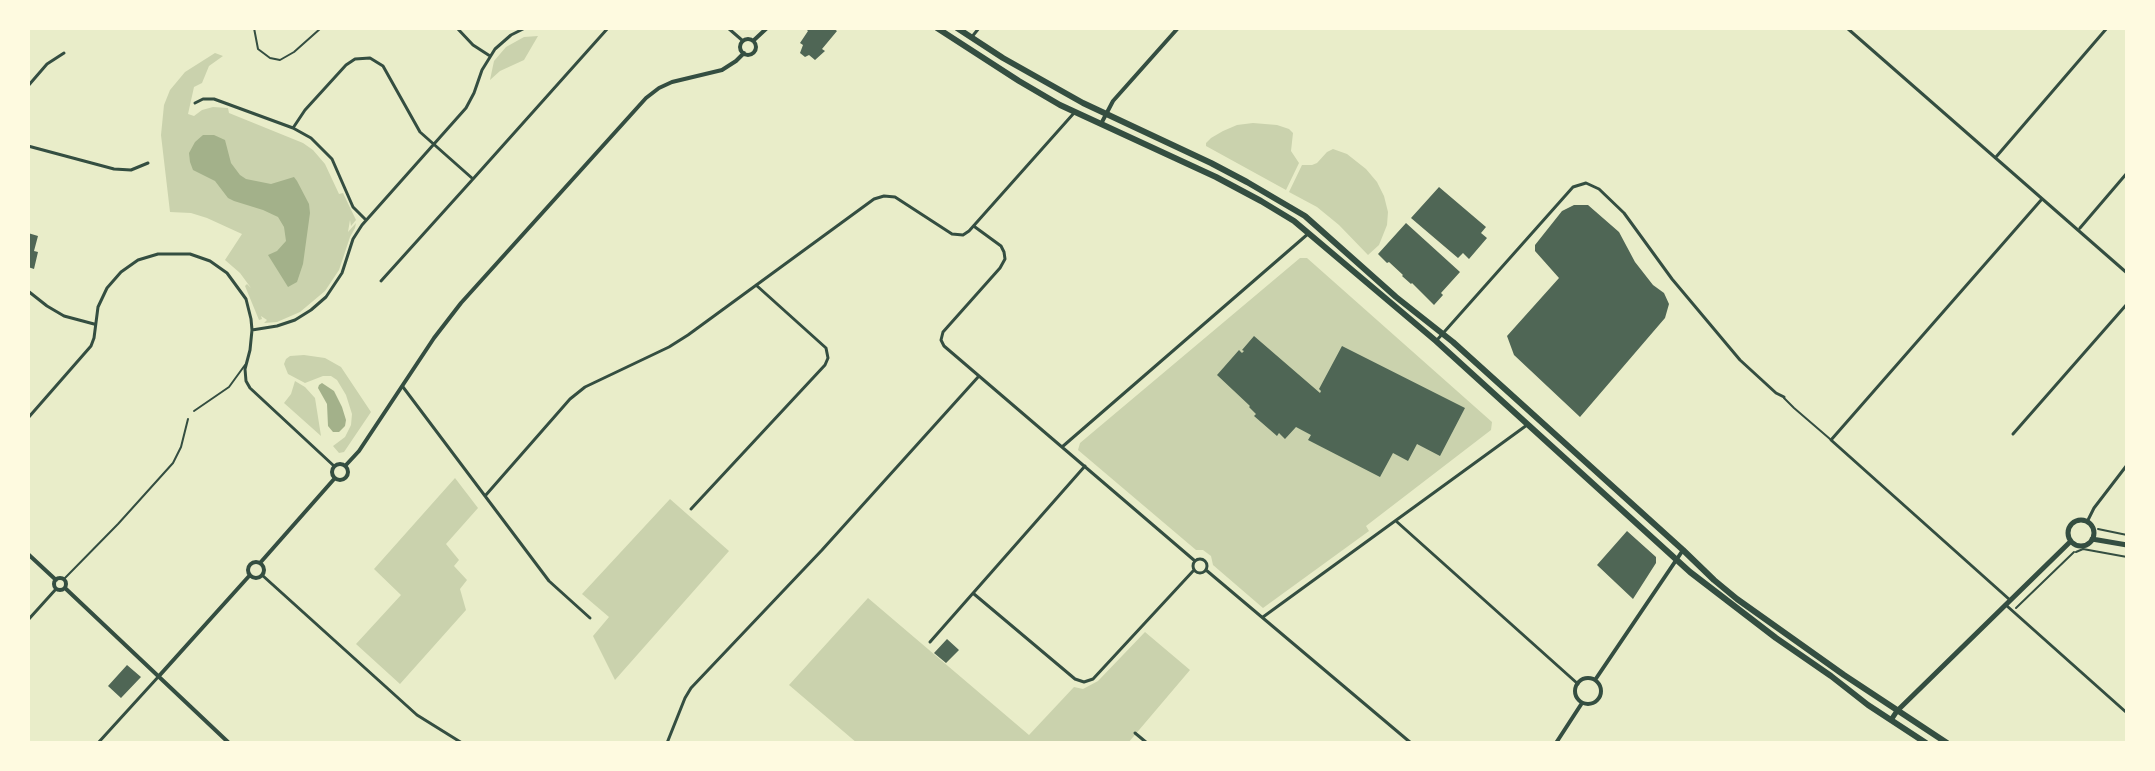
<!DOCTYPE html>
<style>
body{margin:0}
#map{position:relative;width:2155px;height:771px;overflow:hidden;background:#e9edc9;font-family:"Asap Condensed",sans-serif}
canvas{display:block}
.frame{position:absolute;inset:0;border:30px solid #fefae0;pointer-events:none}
</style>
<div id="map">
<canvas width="2155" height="771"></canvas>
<div class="frame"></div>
</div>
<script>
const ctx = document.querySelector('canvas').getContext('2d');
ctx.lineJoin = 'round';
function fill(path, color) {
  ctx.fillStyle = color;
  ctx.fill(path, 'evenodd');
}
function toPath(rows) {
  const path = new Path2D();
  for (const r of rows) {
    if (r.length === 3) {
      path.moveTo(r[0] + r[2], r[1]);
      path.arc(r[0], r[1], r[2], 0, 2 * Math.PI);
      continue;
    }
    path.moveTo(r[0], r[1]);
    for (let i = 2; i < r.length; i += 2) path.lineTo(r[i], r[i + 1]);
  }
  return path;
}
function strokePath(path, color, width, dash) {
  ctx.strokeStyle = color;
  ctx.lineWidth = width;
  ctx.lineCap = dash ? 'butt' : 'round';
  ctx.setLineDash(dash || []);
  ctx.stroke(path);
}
fill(toPath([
 [538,36,524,60,500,71,490,80,494,61,506,47,524,37],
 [215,53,223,56,209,66,202,83,194,87,188,114,194,116,202,110,213,107,228,108,229,113,303,143,313,150,325,164,339,194,343,193,356,220,351,226,350,220,348,232,356,223,355,228,350,237,339,270,325,291,300,312,277,322,264,323,267,320,261,316,262,319,259,320,245,286,247,284,251,288,240,273,225,260,242,234,207,218,191,213,170,212,161,135,164,105,170,90,185,72],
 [1253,123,1277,125,1289,129,1293,133,1291,151,1299,163,1286,190,1206,146,1206,143,1211,138,1223,131,1237,125],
 [1333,149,1347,154,1366,169,1377,182,1384,196,1388,212,1387,225,1379,245,1368,255,1339,225,1317,207,1289,192,1302,165,1312,165,1317,163,1327,152],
 [1300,258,1307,258,1492,422,1491,430,1366,526,1369,531,1263,608,1213,565,1211,556,1203,550,1196,550,1078,450,1080,443],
 [304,355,325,358,341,367,371,412,344,452,339,453,333,446,345,437,351,425,352,414,346,395,337,380,331,376,323,376,305,383,288,374,284,364,286,359,290,356],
 [295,381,305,387,315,398,321,436,284,403,291,394],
 [455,478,478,508,446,544,459,560,454,566,467,580,460,589,466,610,400,684,356,644,401,595,374,569],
 [670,499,729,551,615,680,593,636,609,617,582,594],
 [868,598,1029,735,1074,687,1083,689,1098,681,1145,632,1190,670,1128,743,857,743,789,685]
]), '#cad2ad');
fill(toPath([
 [203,135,214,135,225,140,231,163,240,175,246,179,271,184,294,177,297,181,309,204,310,213,303,264,297,282,288,287,268,255,277,251,286,241,284,227,278,217,263,210,234,201,228,198,215,181,193,170,190,162,189,153,195,142],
 [322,383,334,391,342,407,346,420,345,426,339,432,333,432,328,426,327,404,318,388,319,385]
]), '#a3b18a');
fill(toPath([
 [805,28,833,28,837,31,822,49,825,51,815,60,809,55,805,57,800,53,803,45,800,43,808,31],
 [1439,187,1486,227,1481,233,1487,238,1469,259,1463,253,1458,258,1411,218],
 [1574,205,1588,205,1619,232,1635,262,1653,285,1664,293,1669,304,1665,318,1580,417,1514,355,1507,336,1559,278,1535,251,1535,245,1562,211],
 [1406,223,1460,272,1441,293,1443,295,1434,305,1412,283,1411,284,1402,276,1403,275,1389,262,1387,263,1378,254],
 [28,233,38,236,34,251,38,252,34,269,28,267],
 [1254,336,1320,393,1321,391,1319,389,1342,346,1465,408,1440,456,1417,444,1408,461,1393,453,1380,477,1308,440,1311,435,1296,427,1285,439,1279,433,1277,436,1254,416,1256,414,1249,407,1250,406,1217,375,1239,350,1242,353,1244,351,1242,350],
 [1627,531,1656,557,1656,563,1633,599,1597,565],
 [947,639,959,650,946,663,934,653],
 [127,665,141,677,121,698,108,686]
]), '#4f6655');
strokePath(toPath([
 [2098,529,2127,535],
 [2076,552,2083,549,2127,557],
 [2016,608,2074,552]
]), '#344e41', 2);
strokePath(toPath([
 [254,28,258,49,270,58,280,60,294,52,321,28],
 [1784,398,1794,408,1830,439],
 [194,411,229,387,245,365],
 [64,579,118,524,173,463,181,447,188,419]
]), '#344e41', 2);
strokePath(toPath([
 [457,28,473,45,490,56],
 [728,28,743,41],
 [1847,28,2127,273],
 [971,38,979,28],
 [28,86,47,64,64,53],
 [195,103,203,99,214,99,293,128,311,138,332,159,353,207,366,220],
 [293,128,305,110,346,65,355,59,370,58,383,66,420,132,473,179,381,281],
 [28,146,114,169,131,170,148,163],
 [1996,157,2107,28],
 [473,179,608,28],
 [975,227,1001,246,1004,252,1005,259,1000,268,943,332,941,340,944,346,1195,561],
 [2080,228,2127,173],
 [28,291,47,306,64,316,94,324],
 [252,330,277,326,295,320,311,310,326,297,342,273,353,239,362,225,466,108,474,93,482,70,495,49,511,35,525,28],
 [1437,340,1573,187,1586,183,1599,189,1624,213,1672,279,1740,360,1776,393,1784,397],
 [403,387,549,581,590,618],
 [28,418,91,346,94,338,98,307,107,288,121,272,138,260,158,254,190,254,210,261,227,273,246,299,251,319,252,330,250,350,245,369,246,381,250,388,334,466],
 [2013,434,2127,304],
 [1062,447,1309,233],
 [485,496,570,399,585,387,669,347,688,335,874,199,884,196,895,197,952,234,963,235,969,231,1074,113],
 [691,509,825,365,828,358,826,348,756,285],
 [1396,521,1578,684],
 [2087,522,2094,508,2127,465],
 [1200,566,7],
 [1206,570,1411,743],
 [262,575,417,715,462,743],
 [974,594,1075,679,1084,682,1093,679,1194,570],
 [2010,600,1831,440,2042,199],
 [2007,606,2127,713],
 [1263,617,1527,425],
 [28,620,56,589],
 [930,642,1085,466],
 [1135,733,1147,743],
 [98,743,159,676],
 [667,743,685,698,691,688,822,550,979,376]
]), '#344e41', 3);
strokePath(toPath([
 [748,47,8],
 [753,41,767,28],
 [1102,122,1113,101,1178,28],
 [340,472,8],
 [346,465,359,451,434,338,461,303,646,98,659,88,672,82,722,70,736,61,744,53],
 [28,554,56,580],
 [256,570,8],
 [260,563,335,478],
 [60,584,6],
 [65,588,229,743],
 [159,676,250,575],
 [1588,691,13],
 [1595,680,1683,550],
 [1556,743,1582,703]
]), '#344e41', 4);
strokePath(toPath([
 [2081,533,13],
 [2092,539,2127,545],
 [1891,720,1897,711,2071,541]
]), '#344e41', 5);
strokePath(toPath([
 [937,28,1019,81,1060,105,1216,177,1261,201,1294,221,1436,341,1690,572,1776,638,1831,676,1868,705,1926,743],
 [957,28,1003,58,1083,103,1211,163,1247,182,1305,216,1396,297,1453,342,1683,550,1714,580,1737,599,1844,675,1947,743]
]), '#344e41', 6);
</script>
